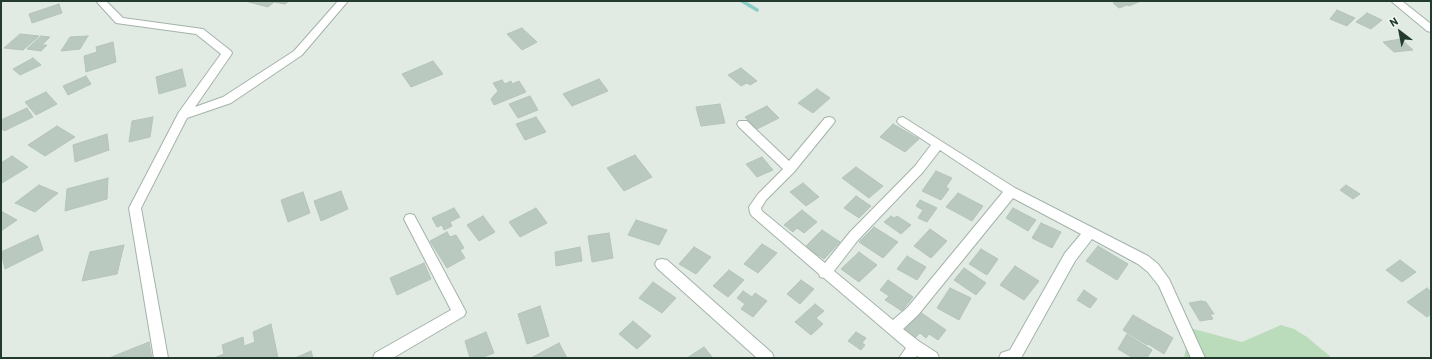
<!DOCTYPE html>
<style>
body{margin:0}
#map{position:relative;width:1432px;height:359px;overflow:hidden;background:#e1ebe4;font-family:Barlow,sans-serif}
canvas{display:block}
.frame{position:absolute;inset:0;border:2px solid #223b2e;pointer-events:none}
.north{position:absolute;left:1380px;top:12px;width:40px;height:40px;-webkit-text-stroke:3px #f1f8f3;paint-order:stroke;rotate:328deg;font-size:11px;font-weight:700;line-height:16px;text-align:center;color:#223b2e}
.north::after{content:'';display:block;margin:auto;width:14px;height:18px;background:#223b2e;clip-path:polygon(50% 0,100% 100%,50% 72%,0 100%)}
</style>
<div id="map">
<canvas width="1432" height="359"></canvas>
<div class="frame"></div>
<div class="north">N</div>
</div>
<script>
const ctx = document.querySelector('canvas').getContext('2d');
ctx.lineJoin = 'round';
function fill(path, color) {
  ctx.fillStyle = color;
  ctx.fill(path, 'evenodd');
}
function toPath(rows) {
  const path = new Path2D();
  for (const r of rows) {
    path.moveTo(r[0], r[1]);
    for (let i = 2; i < r.length; i += 2) path.lineTo(r[i], r[i + 1]);
  }
  return path;
}
function strokePath(path, color, width, dash) {
  ctx.strokeStyle = color;
  ctx.lineWidth = width;
  ctx.lineCap = dash ? 'butt' : 'round';
  ctx.setLineDash(dash || []);
  ctx.stroke(path);
}
fill(toPath([
 [1281,325,1294,329,1307,337,1332,358,1184,358,1190,328,1242,342]
]), '#badcbb');
strokePath(toPath([
 [742,1,757,10]
]), '#8acec8', 3.5);
const building = toPath([
 [245,1,289,1,285,4,274,2,268,7,245,1],
 [1119,1,1141,1,1129,6,1127,5,1119,8,1113,3,1119,1],
 [59,4,62,13,32,23,29,14,59,4],
 [1337,10,1355,18,1347,26,1330,19,1337,10],
 [1367,13,1382,20,1371,29,1356,22,1367,13],
 [522,28,537,42,522,50,507,34,522,28],
 [20,34,39,36,23,50,4,48,20,34],
 [41,36,50,37,42,45,47,45,41,51,27,49,41,36],
 [88,36,80,49,61,51,70,37,88,36],
 [1401,39,1413,50,1394,52,1383,42,1401,39],
 [113,42,116,62,86,72,84,56,97,52,96,47,113,42],
 [33,58,41,65,20,75,13,69,33,58],
 [433,61,443,74,411,87,402,74,433,61],
 [741,68,757,81,750,85,747,83,741,86,728,75,741,68],
 [182,69,186,86,159,94,156,77,182,69],
 [86,76,91,84,68,95,63,86,86,76],
 [599,79,608,91,572,106,563,94,599,79],
 [502,80,505,84,511,81,512,84,519,81,526,92,494,105,491,99,498,91,493,83,502,80],
 [817,89,830,98,813,113,798,103,817,89],
 [46,92,57,104,36,115,25,102,46,92],
 [530,96,538,110,518,118,509,104,530,96],
 [720,104,725,123,701,126,696,107,720,104],
 [767,106,779,118,757,129,745,117,767,106],
 [27,108,33,117,4,131,1,127,1,120,27,108],
 [153,117,150,137,129,142,132,121,153,117],
 [536,117,546,132,525,140,516,124,536,117],
 [893,124,919,139,905,152,880,137,893,124],
 [57,126,75,137,45,156,28,145,57,126],
 [107,134,109,150,75,162,73,145,107,134],
 [635,155,652,177,624,191,607,168,635,155],
 [12,156,28,167,2,183,1,182,1,163,12,156],
 [762,157,773,170,757,177,746,164,762,157],
 [856,167,883,186,869,198,842,178,856,167],
 [936,171,952,178,946,187,949,189,941,200,922,191,936,171],
 [108,178,107,199,65,211,67,189,108,178],
 [803,183,819,197,806,206,790,192,803,183],
 [39,185,58,193,35,212,15,203,39,185],
 [1346,185,1360,194,1353,199,1340,190,1346,185],
 [341,191,348,209,321,221,314,201,341,191],
 [303,192,310,213,288,222,281,200,303,192],
 [958,193,983,206,972,221,946,207,958,193],
 [856,196,871,206,859,218,844,208,856,196],
 [920,200,937,208,927,222,918,218,923,210,916,206,920,200],
 [454,208,460,217,450,222,452,226,444,230,442,225,437,227,432,218,454,208],
 [536,208,547,223,520,237,509,222,536,208],
 [1013,208,1036,220,1028,231,1006,218,1013,208],
 [802,210,817,222,804,233,797,228,793,232,784,225,802,210],
 [1,211,17,220,1,231,1,211],
 [483,216,495,232,479,241,467,225,483,216],
 [891,216,894,218,897,216,911,225,901,234,884,222,891,216],
 [636,220,667,230,659,245,628,235,636,220],
 [1041,223,1061,232,1052,248,1032,238,1041,223],
 [874,227,898,242,883,258,859,242,874,227],
 [930,229,947,241,931,258,914,246,930,229],
 [822,230,840,242,824,259,805,247,822,230],
 [447,232,450,237,456,235,464,248,460,250,465,258,447,268,430,241,447,232],
 [609,233,613,258,592,262,588,236,609,233],
 [38,235,43,250,5,269,1,252,38,235],
 [762,244,777,253,758,273,744,264,762,244],
 [124,245,117,274,82,281,90,252,124,245],
 [1098,246,1128,264,1117,280,1086,261,1098,246],
 [580,247,582,261,556,266,555,252,580,247],
 [694,247,711,257,696,274,679,264,694,247],
 [981,249,998,259,987,275,969,264,981,249],
 [859,252,877,265,859,282,841,269,859,252],
 [907,256,926,267,917,280,897,269,907,256],
 [1400,260,1416,272,1402,282,1386,270,1400,260],
 [424,263,431,279,397,295,390,278,424,263],
 [1015,266,1039,281,1024,300,1000,285,1015,266],
 [964,268,986,283,976,295,954,280,964,268],
 [729,270,744,280,728,297,713,286,729,270],
 [801,280,814,289,800,304,787,294,801,280],
 [888,280,913,297,902,311,885,300,889,296,880,290,888,280],
 [653,282,676,298,662,313,639,298,653,282],
 [950,288,971,298,959,320,937,308,950,288],
 [1427,288,1431,292,1431,314,1427,317,1407,302,1427,288],
 [1084,290,1097,299,1090,308,1077,300,1084,290],
 [743,291,752,297,755,293,767,301,753,317,741,309,745,304,737,298,743,291],
 [1201,301,1206,302,1214,314,1210,314,1213,319,1200,321,1189,303,1201,301],
 [815,304,824,311,816,318,823,324,811,335,795,322,815,304],
 [540,306,549,336,527,344,518,314,540,306],
 [920,312,946,330,938,340,929,334,926,338,920,333,915,338,904,330,920,312],
 [1133,315,1157,329,1147,345,1123,330,1133,315],
 [633,321,651,336,637,349,619,334,633,321],
 [271,324,278,358,214,358,224,354,222,345,243,337,244,346,255,342,253,332,271,324],
 [1158,329,1173,338,1164,354,1148,344,1158,329],
 [486,332,494,353,481,358,470,358,465,341,486,332],
 [856,332,866,338,862,343,865,345,861,350,848,341,856,332],
 [1127,334,1152,350,1147,358,1133,358,1118,349,1127,334],
 [149,342,152,358,109,358,149,342],
 [559,343,567,358,531,358,559,343],
 [704,347,713,358,687,358,704,347],
 [311,351,313,358,295,358,311,351]
]);
fill(building, '#b9c9bf');
strokePath(building, '#b4c4b9', 1);
const minor = toPath([
 [96,1,106,1,123,18,203,29,231,51,232,53,231,55,195,107,223,97,294,51,338,1,348,1,302,55,231,103,187,118,141,208,168,358,154,358,129,208,179,112,221,54,196,34,116,23,96,1],
 [1391,1,1402,1,1431,24,1431,32,1427,31,1391,1],
 [829,117,833,118,835,121,833,124,794,172,766,200,761,208,762,211,825,263,850,232,915,166,931,145,899,124,897,121,899,118,903,117,1015,188,1148,256,1158,264,1169,279,1205,358,1191,358,1159,286,1148,272,1138,264,1092,239,1075,261,1021,358,999,358,1001,353,1010,350,1065,253,1081,234,1013,198,918,315,903,329,920,342,937,353,939,358,920,358,917,356,915,358,899,358,906,348,824,278,820,277,819,274,752,216,750,213,749,207,758,194,783,169,739,127,737,124,739,121,747,121,789,161,825,118,829,117],
 [940,150,1003,192,908,307,893,320,834,271,858,240,923,172,940,150],
 [410,214,414,215,466,312,464,316,393,358,373,358,375,353,451,310,404,219,406,215,410,214],
 [662,259,667,260,772,353,774,358,757,358,657,268,655,264,657,260,662,259]
]);
strokePath(minor, '#a4b3aa', 2);
fill(minor, '#fff');
</script>
